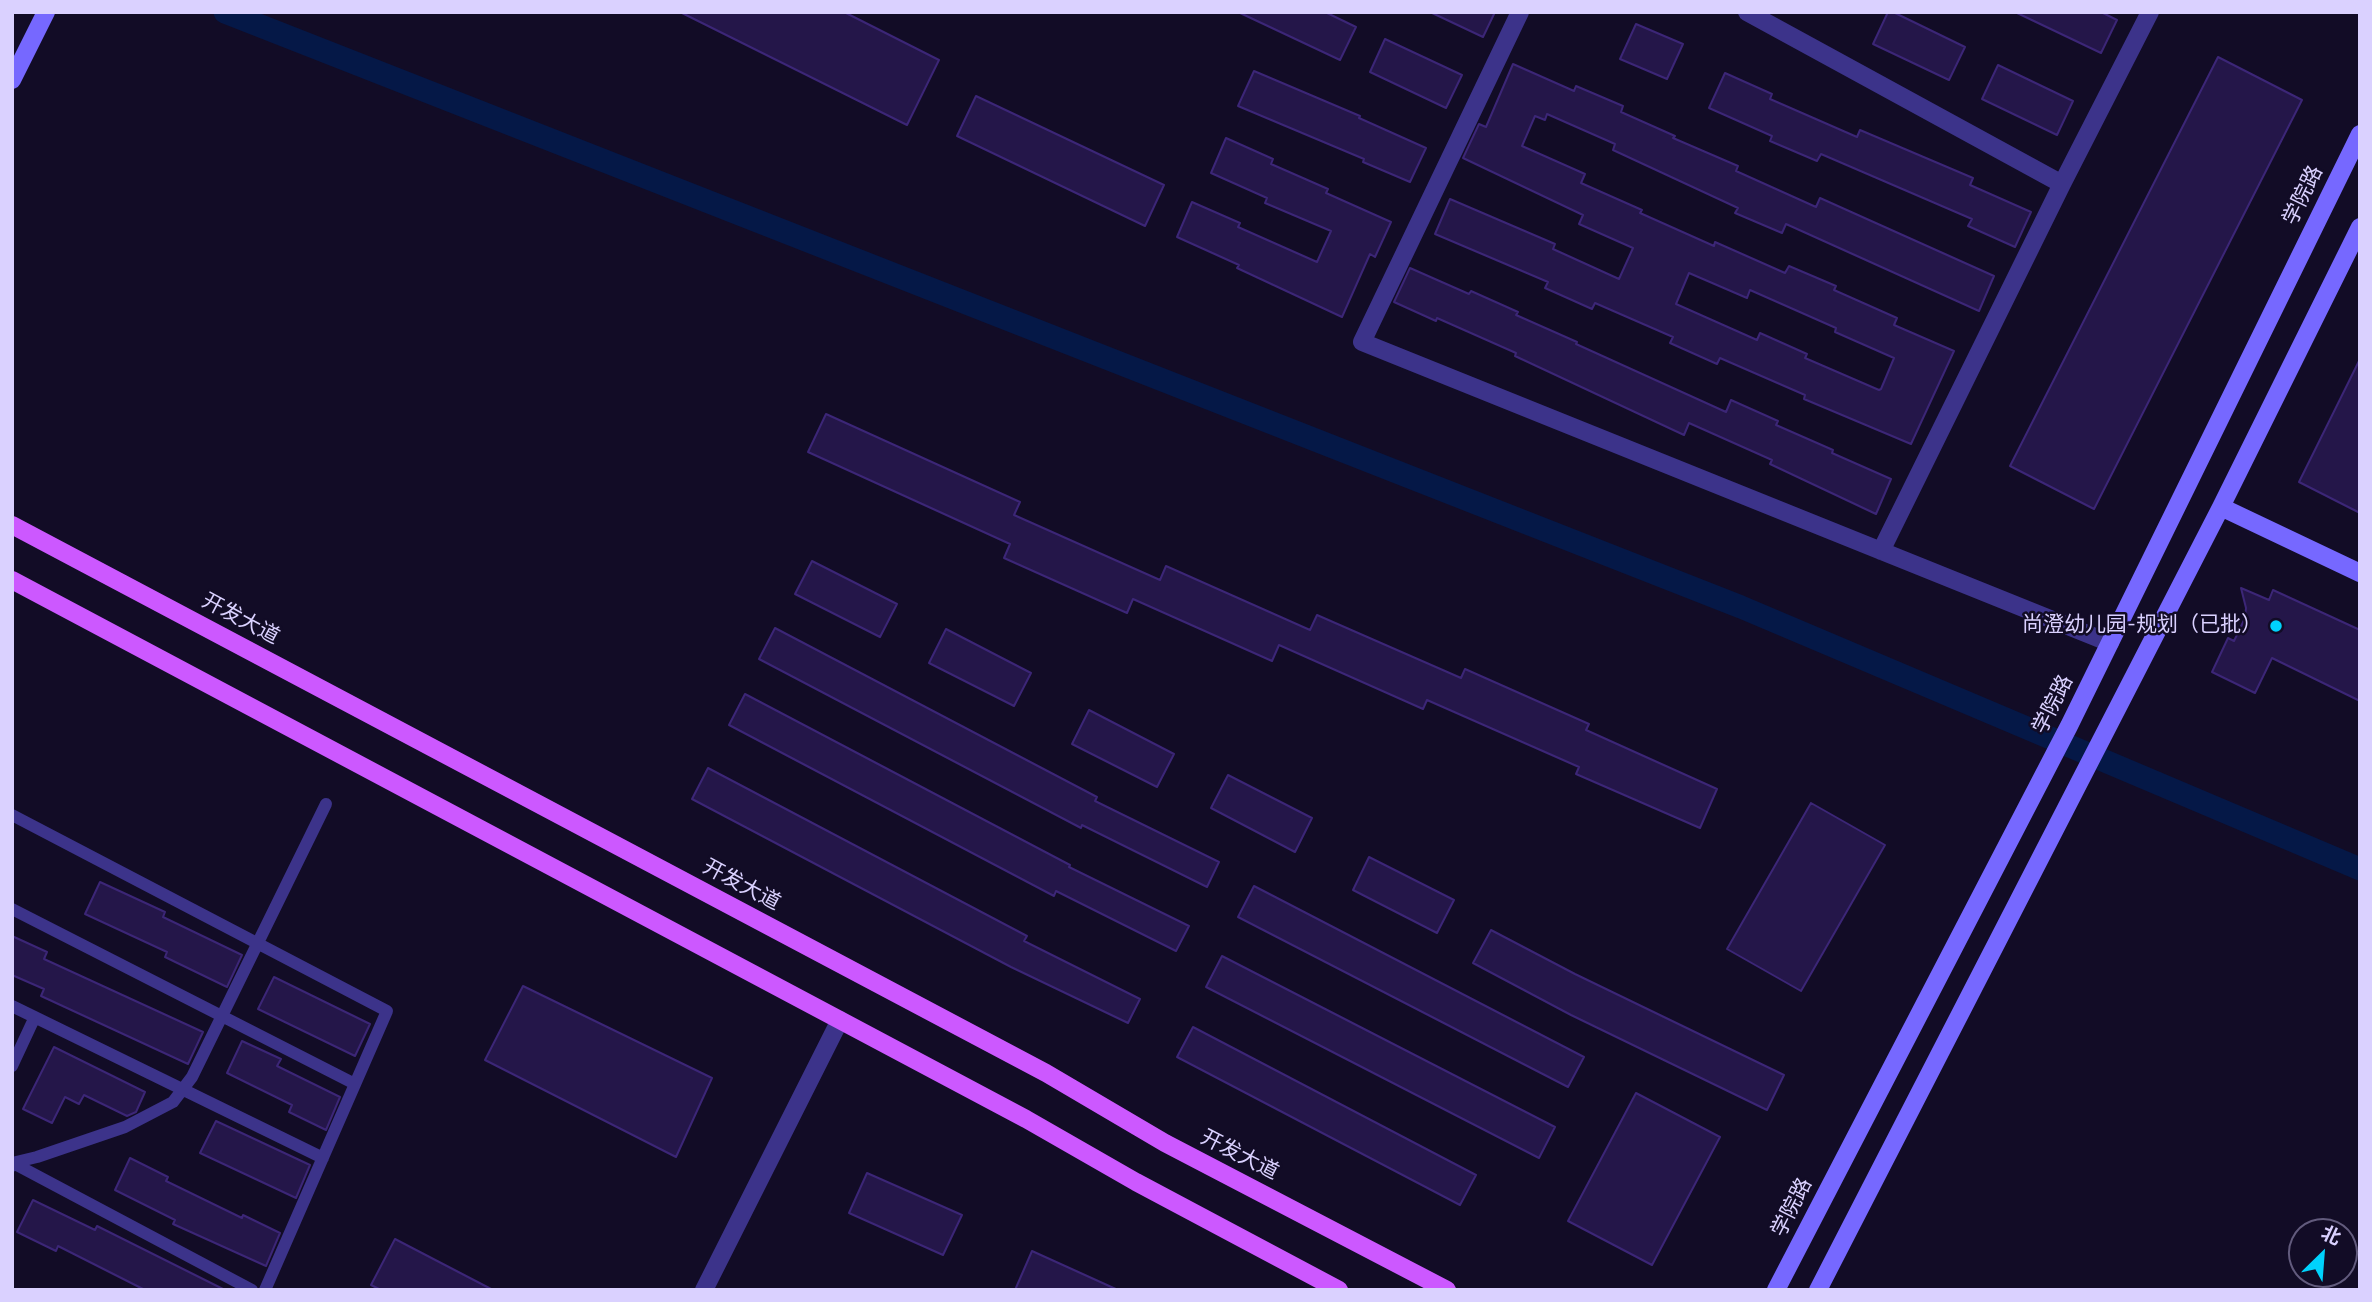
<!DOCTYPE html>
<meta charset="utf-8">
<style>
body{margin:0}
#map{position:relative;width:2372px;height:1302px;overflow:hidden;background:#120c26;font-family:"Nunito Sans","Noto Sans SC",sans-serif}
canvas{display:block}
.frame{position:absolute;inset:0;border:14px solid #dad1ff;pointer-events:none}
.north{position:absolute;left:2288px;top:1218px;width:70px;height:70px;box-sizing:border-box;background:#120c26;border:2px solid #625b7d;border-radius:50%;rotate:25deg;font-size:19px;font-weight:700;line-height:28px;text-align:center;color:#dad1ff}
.north::after{content:'';display:block;margin:auto;width:24px;height:32px;background:#00d2fc;clip-path:polygon(50% 0,100% 100%,50% 72%,0 100%)}
</style>
<div id="map">
<canvas width="2372" height="1302"></canvas>
<div class="frame"></div>
<div class="north">北</div>
</div>
<script>
const ctx = document.querySelector('canvas').getContext('2d');
ctx.lineJoin = 'round';
function toPath(rows) {
  const path = new Path2D();
  for (const r of rows) {
    path.moveTo(r[0], r[1]);
    for (let i = 2; i < r.length; i += 2) path.lineTo(r[i], r[i + 1]);
  }
  return path;
}
function strokePath(path, color, width, dash) {
  ctx.strokeStyle = color;
  ctx.lineWidth = width;
  ctx.lineCap = dash ? 'butt' : 'round';
  ctx.setLineDash(dash || []);
  ctx.stroke(path);
}
function fill(path, color) {
  ctx.fillStyle = color;
  ctx.fill(path, 'evenodd');
}
function label(font, color, halo, rows, align = 'center') {
  ctx.font = font + ' "Nunito Sans","Noto Sans SC",sans-serif';
  ctx.lineWidth = 5;
  ctx.setLineDash([]);
  ctx.textBaseline = 'middle';
  ctx.strokeStyle = halo;
  ctx.fillStyle = color;
  for (const [text, x, y, turn = 0] of rows) {
    ctx.save();
    ctx.translate(x, y);
    ctx.rotate((+turn || 0) * Math.PI / 180);
    ctx.textAlign = isNaN(turn) ? turn : align;
    if (halo) ctx.strokeText(text, 0, 0);
    ctx.fillText(text, 0, 0);
    ctx.restore();
  }
}
strokePath(toPath([
 [225,12,1741,607,2360,869]
]), '#051847', 23);
const building = toPath([
 [680,12,844,12,939,60,907,125,680,12],
 [1238,12,1325,12,1356,27,1340,60,1238,12],
 [1430,12,1495,12,1483,37,1430,12],
 [1888,12,1893,12,1965,47,1949,80,1873,44,1888,12],
 [2015,12,2101,12,2117,20,2101,53,2015,12],
 [1636,24,1683,44,1667,79,1620,59,1636,24],
 [1385,39,1462,75,1446,108,1370,72,1385,39],
 [2218,57,2302,100,2094,509,2010,466,2218,57],
 [1513,64,1574,91,1576,86,1623,106,1621,112,1675,136,1673,138,1738,166,1736,171,1816,207,1820,198,1994,276,1979,311,1786,224,1782,233,1735,213,1738,208,1613,150,1615,144,1547,114,1545,120,1535,116,1522,146,1585,174,1581,183,1642,210,1640,213,1714,246,1715,242,1785,273,1789,266,1836,286,1834,290,1897,318,1894,325,1954,351,1911,444,1804,399,1805,395,1720,358,1717,364,1670,343,1673,337,1595,303,1592,309,1545,288,1548,282,1435,234,1450,199,1555,244,1553,249,1619,279,1633,248,1579,224,1583,215,1463,158,1479,124,1486,127,1513,64],
 [1689,273,1747,298,1750,290,1836,328,1835,332,1894,358,1881,389,1879,390,1805,358,1807,354,1760,333,1757,340,1676,304,1689,273],
 [1998,65,2073,101,2057,135,1982,99,1998,65],
 [1254,71,1360,116,1359,118,1426,148,1410,182,1363,162,1364,159,1238,106,1254,71],
 [1725,73,1772,94,1770,99,1857,137,1860,130,1973,178,1970,185,2031,212,2015,247,1968,226,1972,219,1821,154,1817,161,1770,141,1772,136,1709,108,1725,73],
 [976,96,1164,185,1145,226,957,136,976,96],
 [1226,138,1273,159,1271,164,1328,189,1326,193,1391,222,1375,257,1370,254,1342,317,1237,268,1239,265,1177,237,1192,202,1240,223,1238,227,1317,262,1331,231,1265,203,1267,198,1211,173,1226,138],
 [1410,268,1469,294,1471,291,1518,312,1516,315,1577,342,1576,344,1726,412,1731,400,1778,421,1776,425,1833,450,1832,453,1891,479,1876,514,1770,464,1772,460,1689,423,1684,435,1515,356,1516,353,1437,318,1436,321,1394,302,1410,268],
 [2360,359,2360,513,2299,482,2360,359],
 [826,414,1020,502,1014,515,1160,580,1166,566,1310,630,1317,615,1461,678,1465,669,1589,724,1586,730,1717,789,1700,828,1576,774,1579,767,1427,700,1423,709,1279,645,1272,661,1133,599,1127,613,1004,558,1010,544,808,452,826,414],
 [812,561,897,604,880,637,795,594,812,561],
 [2241,588,2269,600,2273,590,2360,630,2360,701,2272,658,2255,693,2212,672,2228,638,2234,641,2245,618,2246,608,2241,588],
 [775,628,1097,797,1095,801,1219,862,1207,887,1082,825,1081,828,759,659,775,628],
 [946,629,1031,673,1014,706,929,663,946,629],
 [745,694,1070,865,1069,867,1189,926,1176,951,1056,891,1054,896,729,725,745,694],
 [1089,710,1174,754,1157,787,1072,744,1089,710],
 [708,768,1027,936,1024,941,1140,999,1128,1023,1011,967,692,799,708,768],
 [1228,775,1312,818,1295,852,1211,808,1228,775],
 [1811,803,1885,845,1801,991,1727,949,1811,803],
 [1369,857,1454,900,1437,933,1353,890,1369,857],
 [100,882,165,912,163,917,242,955,227,987,165,957,167,952,85,914,100,882],
 [1254,886,1584,1057,1568,1087,1238,917,1254,886],
 [1491,930,1575,974,1784,1075,1767,1110,1571,1015,1473,963,1491,930],
 [12,936,47,952,44,959,203,1032,188,1064,41,996,44,989,12,975,12,936],
 [1222,956,1555,1127,1539,1158,1206,987,1222,956],
 [274,977,370,1024,355,1056,258,1009,274,977],
 [523,986,712,1078,676,1157,485,1060,523,986],
 [1193,1027,1476,1175,1460,1205,1177,1057,1193,1027],
 [242,1041,281,1059,277,1066,340,1097,326,1130,289,1112,292,1105,227,1073,242,1041],
 [54,1047,145,1092,136,1112,127,1116,84,1095,79,1104,65,1097,52,1123,23,1109,54,1047],
 [1636,1093,1720,1137,1652,1265,1568,1221,1636,1093],
 [216,1121,310,1165,296,1198,200,1153,216,1121],
 [130,1158,168,1177,166,1181,242,1218,243,1215,280,1233,266,1266,173,1224,175,1220,115,1190,130,1158],
 [867,1173,962,1215,943,1255,849,1213,867,1173],
 [33,1200,95,1230,97,1226,225,1290,145,1290,58,1246,56,1251,17,1232,33,1200],
 [395,1239,493,1290,381,1290,371,1285,395,1239],
 [1032,1251,1118,1290,1015,1290,1032,1251]
]);
fill(building, '#241649');
strokePath(building, '#3c2677', 2);
strokePath(toPath([
 [12,815,387,1011,265,1290],
 [12,909,355,1084],
 [12,1006,323,1158],
 [12,1066,33,1021],
 [12,1163,37,1157,125,1127,173,1102,192,1077,326,804],
 [12,1166,13,1163,252,1290]
]), '#3c338a', 12);
strokePath(toPath([
 [1520,12,1362,342,2110,643],
 [1747,12,2062,184],
 [1881,551,2062,184,2150,12],
 [704,1290,840,1020]
]), '#3c338a', 18);
strokePath(toPath([
 [12,80,46,12],
 [2221,507,2360,573],
 [1776,1290,2069,726,2360,134],
 [1818,1290,2221,507,2360,227]
]), '#7668ff', 18);
strokePath(toPath([
 [12,525,1046,1073,1165,1143,1447,1290],
 [12,580,1026,1119,1136,1182,1339,1290]
]), '#cc58ff', 18);
for (const [x, y, r, color] of [
 [2276,626,7,"#00d2fc"]
]) {
  const dot = new Path2D();
  dot.arc(x, y, r, 0, 2 * Math.PI);
  ctx.fillStyle = color;
  ctx.fill(dot);
  strokePath(dot, '#120c26', 2.5);
}
label('21px', '#dad1ff', '#120c26', [
 ["学院路",2304,196,-64],
 ["开发大道",240,620,28],
 ["学院路",2054,705,-63],
 ["开发大道",741,886,28],
 ["开发大道",1239,1156,27],
 ["学院路",1793,1208,-63]
]);
label('21px', '#dad1ff', '#120c26', [
 ["尚澄幼儿园-规划（已批）",2262,626]
], 'right');
</script>
